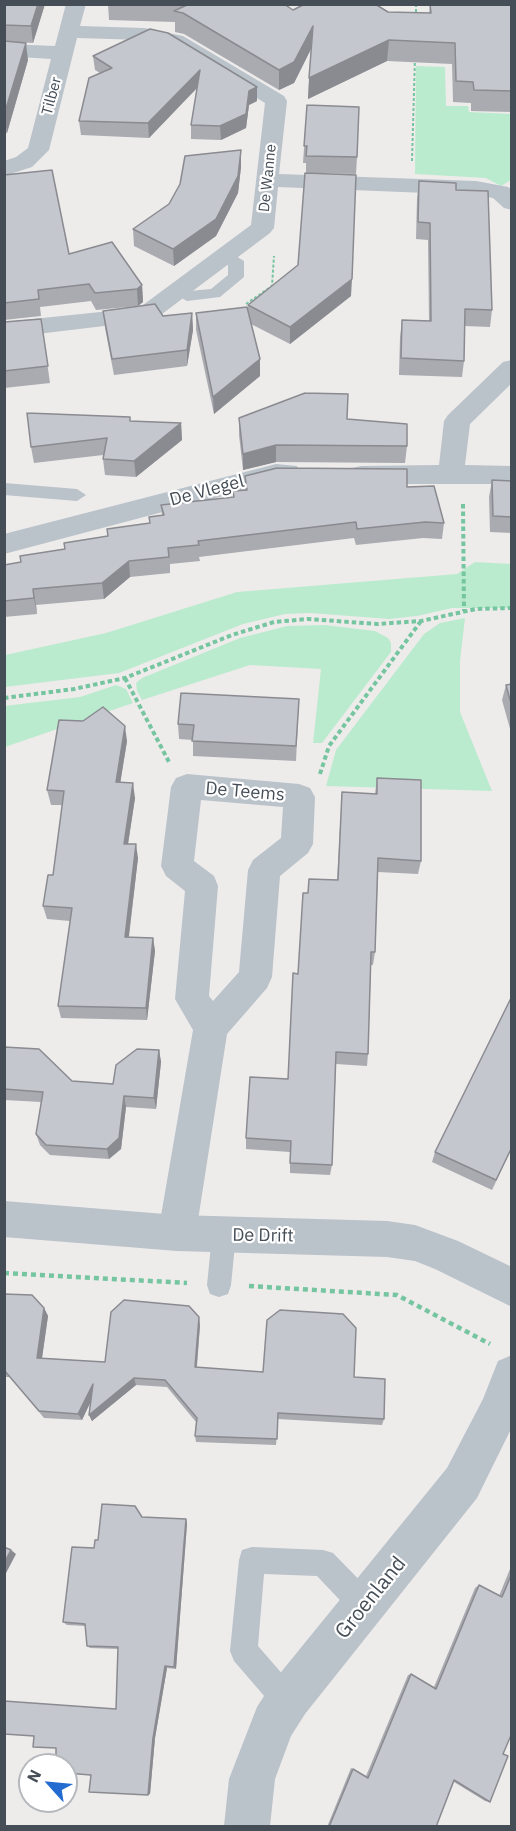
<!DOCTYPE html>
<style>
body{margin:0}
#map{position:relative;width:516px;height:1831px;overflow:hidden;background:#eeebeb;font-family:"IBM Plex Sans",sans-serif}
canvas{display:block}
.frame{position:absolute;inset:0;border:6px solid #454e57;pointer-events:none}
.north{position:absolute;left:18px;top:1753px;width:60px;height:60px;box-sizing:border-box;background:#fff;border:2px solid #b5b8bc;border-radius:50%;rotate:297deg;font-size:16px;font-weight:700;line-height:24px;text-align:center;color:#454e57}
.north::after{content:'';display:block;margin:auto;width:21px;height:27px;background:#236bd0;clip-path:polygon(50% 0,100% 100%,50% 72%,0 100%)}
</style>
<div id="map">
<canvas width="516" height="1831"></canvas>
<div class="frame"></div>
<div class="north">N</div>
</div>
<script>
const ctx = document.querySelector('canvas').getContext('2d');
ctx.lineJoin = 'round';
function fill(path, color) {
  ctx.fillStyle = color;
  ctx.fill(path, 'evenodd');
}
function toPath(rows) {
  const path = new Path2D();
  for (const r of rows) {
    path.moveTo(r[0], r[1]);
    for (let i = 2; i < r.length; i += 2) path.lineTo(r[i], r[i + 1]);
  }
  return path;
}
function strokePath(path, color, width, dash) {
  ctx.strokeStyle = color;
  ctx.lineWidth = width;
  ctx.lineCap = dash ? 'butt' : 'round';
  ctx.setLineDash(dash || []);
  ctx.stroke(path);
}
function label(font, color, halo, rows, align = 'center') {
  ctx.font = font + ' "IBM Plex Sans",sans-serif';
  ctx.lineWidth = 4.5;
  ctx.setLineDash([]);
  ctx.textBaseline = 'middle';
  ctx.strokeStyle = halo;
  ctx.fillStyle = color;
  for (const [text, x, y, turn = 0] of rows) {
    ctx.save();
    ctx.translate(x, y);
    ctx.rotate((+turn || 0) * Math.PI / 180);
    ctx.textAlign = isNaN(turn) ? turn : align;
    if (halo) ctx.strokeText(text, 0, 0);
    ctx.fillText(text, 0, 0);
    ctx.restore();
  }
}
fill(toPath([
 [416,66,445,67,446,106,468,106,469,112,511,114,511,180,501,186,486,178,415,174],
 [475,562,511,564,511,608,452,608,417,616,389,619,310,613,285,614,243,624,119,673,5,687,5,655,106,633,237,592,457,574],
 [465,618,460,661,460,712,492,791,326,786,336,750,424,634,440,623],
 [325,625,375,631,388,638,391,643,391,652,322,743,313,743,321,669,250,665,142,700,137,691,136,683,142,678,240,638,287,626],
 [116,685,126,689,133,703,5,747,4,706,80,697]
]), '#bbebce');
strokePath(toPath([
 [416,4,416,17],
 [412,161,415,57],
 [246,304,272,286,274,256]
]), '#75c6a0', 2, [3, 2]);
strokePath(toPath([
 [463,504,464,611],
 [125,678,169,762],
 [4,698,74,689,125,678,232,635,274,622,308,619,377,624,421,621,476,609,512,608],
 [320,774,329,746,421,621]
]), '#75c6a0', 4, [4.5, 3]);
strokePath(toPath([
 [4,1273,187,1283],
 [249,1286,397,1295,490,1344]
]), '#75c6a0', 4.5, [5, 4]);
fill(toPath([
 [226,250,244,261,244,277,220,297,187,301,173,293,170,290,173,287,178,285,190,291,211,289,228,275,228,263,219,255,226,250],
 [4,483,77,489,86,495,77,501,4,495,4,483],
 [224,1223,232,1227,236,1235,231,1285,228,1294,219,1297,210,1294,207,1285,212,1235,216,1227,224,1223],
 [252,1547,323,1550,333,1553,375,1596,379,1606,375,1616,365,1620,355,1616,317,1576,264,1574,258,1646,298,1692,302,1702,298,1712,288,1716,278,1712,234,1661,230,1651,239,1560,242,1550,252,1547]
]), '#bac2ca');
fill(toPath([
 [66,4,86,4,80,26,144,28,183,36,284,96,287,101,279,174,476,181,508,187,512,190,512,210,504,208,493,198,476,195,278,187,274,228,270,233,154,320,4,338,4,322,139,308,251,225,265,103,170,45,144,40,77,38,49,150,32,167,4,176,4,161,16,157,28,148,51,59,4,56,4,44,55,46,66,4],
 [512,360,512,383,470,424,465,465,512,466,512,484,361,484,352,482,348,475,352,468,361,466,439,465,444,421,448,415,503,362,512,360],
 [276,464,297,466,301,473,297,480,288,482,276,482,4,554,4,534,276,464],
 [187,774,299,784,310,788,315,797,313,844,308,853,280,876,272,977,267,988,227,1034,196,1233,190,1246,177,1251,164,1246,158,1233,193,1030,175,999,185,891,166,876,161,866,171,787,176,778,187,774],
 [201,800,283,807,281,838,253,860,248,870,239,972,213,1001,209,996,218,886,214,876,194,861,201,800],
 [512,1355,512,1427,477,1498,305,1714,291,1736,275,1779,270,1826,224,1826,229,1779,257,1707,273,1682,447,1468,483,1399,498,1361,512,1355]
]), '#bac2ca');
fill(toPath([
 [4,1201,177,1215,387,1221,415,1225,458,1241,512,1267,512,1307,435,1269,415,1261,387,1257,177,1251,4,1237,4,1201]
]), '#bac2ca');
fill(toPath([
 [4,4,45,4,33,43,19,42,28,60,7,133,4,133],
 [108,4,284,4,293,10,429,13,430,4,512,5,512,112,471,111,471,103,453,102,452,64,387,61,308,99,311,49,294,83,279,90,184,34,175,32,175,22,109,20],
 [93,56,257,101,249,105,246,128,221,140,191,139,191,125,197,87,149,138,81,135,79,121,100,73,95,70],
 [307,105,357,157,356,174,306,173,306,163,303,163],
 [241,150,241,167,238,193,216,236,174,266,134,246,133,229,169,204],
 [4,175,69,254,142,285,143,302,138,306,96,310,91,301,40,307,41,316,4,320],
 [419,181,456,190,492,310,490,327,464,326,464,361,462,377,399,375,400,337,402,320,429,321,428,240,416,239,417,198],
 [351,296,290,344,251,324,260,376,214,414,196,330,196,313,248,311,248,305],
 [103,311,163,316,192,313,193,330,187,366,114,375,105,328],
 [41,319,50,383,4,388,4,322],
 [239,418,347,419,407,446,405,463,276,462,243,470,239,435],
 [130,421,181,423,182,440,136,477,105,475,103,459,103,455,34,463,31,447],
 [245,476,407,487,444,523,442,539,423,538,356,545,354,538,199,557,200,561,170,564,170,573,130,577,104,599,36,605,37,614,4,617,4,565,21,562,150,523,162,515,161,505,233,497,233,491,245,490],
 [492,480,512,481,512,533,490,532,489,497],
 [512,684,512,736,502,700,506,685],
 [299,699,296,761,193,756,193,740,179,739,178,724],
 [127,741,120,783,135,798,128,844,138,858,129,937,153,938,155,951,147,1020,61,1018,58,1006,70,921,47,919,43,906,53,875,62,805,51,805,47,790],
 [377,778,421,861,418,874,378,872,375,952,373,965,371,965,368,1054,367,1066,336,1064,332,1165,330,1175,290,1173,290,1152,246,1149,246,1138,288,1079,298,974,337,880,342,792,375,794],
 [4,1047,72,1081,113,1084,159,1050,161,1062,156,1109,126,1107,121,1149,109,1159,50,1155,40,1145,36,1134,41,1102,4,1100],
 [512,1148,492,1190,432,1162,435,1152],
 [4,1294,44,1308,48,1316,42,1358,105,1362,200,1325,197,1367,263,1372,354,1377,384,1419,382,1425,278,1419,276,1445,196,1442,195,1436,196,1422,167,1387,136,1385,92,1421,89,1415,90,1402,82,1420,44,1418,10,1377,4,1377],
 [142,1517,186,1519,187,1524,176,1669,167,1668,155,1738,150,1794,91,1775,56,1748,34,1736,116,1709,118,1649,90,1648,87,1646,86,1626,67,1625,63,1622,94,1548,98,1540],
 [512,1564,512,1733,503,1754,490,1802,485,1801,454,1782,436,1827,327,1827,351,1768,366,1776,408,1675,411,1674,434,1687,475,1588,479,1585,499,1596]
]), '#a9abb1');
fill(toPath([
 [38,4,45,4,33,43,31,26],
 [313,26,312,47,294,83,279,90,279,70],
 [389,40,387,61,308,99,309,78],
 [26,43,28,60,7,133,4,115],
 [200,70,201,84,149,138,148,123],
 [257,87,257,101,249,105,246,128,221,140,220,126,249,91],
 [241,150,241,167,238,193,216,236,174,266,173,249],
 [352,279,351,296,290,344,290,327],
 [142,285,143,302,138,306,137,289],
 [192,313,193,330,187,366,187,350],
 [260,359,260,376,214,414,213,397],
 [181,423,182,440,136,477,134,461],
 [276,445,276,462,243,470,243,454],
 [129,561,130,577,104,599,102,583],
 [33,589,36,605,37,614,34,598],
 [125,726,127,741,118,797,116,782],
 [133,783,135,798,126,857,124,844],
 [136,844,138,858,127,950,125,937],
 [153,938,155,951,147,1020,146,1008],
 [159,1050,161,1062,156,1109,154,1098],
 [124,1096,126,1107,121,1149,109,1159,107,1149],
 [44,1308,48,1316,41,1365,37,1358],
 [199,1317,200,1325,196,1374,195,1367],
 [134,1378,136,1385,92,1421,89,1415],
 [93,1384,96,1391,82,1420,78,1414],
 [186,1519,187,1524,176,1669,174,1667],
 [11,1550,16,1554,4,1577,4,1563],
 [165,1666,167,1668,155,1738,150,1794,148,1795,153,1738]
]), '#8a8b90');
const building = toPath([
 [4,4,38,4,31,26,4,25,4,4],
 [189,4,284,4,293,10,305,4,375,4,388,12,431,13,430,4,512,5,512,91,474,90,473,82,456,81,455,43,389,40,309,78,313,26,294,62,279,70,183,13,174,11,189,4],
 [150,29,168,33,257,87,249,91,246,114,220,126,191,125,200,70,148,123,79,121,89,78,112,68,93,56,150,29],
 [4,41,26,43,4,115,4,41],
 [307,105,359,107,357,157,306,156,307,146,304,146,307,105],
 [241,150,238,176,216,219,173,249,133,229,169,204,180,184,185,156,241,150],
 [52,170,69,254,112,242,142,285,137,289,95,293,89,284,38,290,39,299,4,303,4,175,52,170],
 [305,173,356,175,352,279,290,327,248,305,298,265,305,173],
 [419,181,456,183,456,190,488,191,492,310,465,309,464,361,401,358,402,320,431,321,430,223,418,222,419,181],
 [155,304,163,316,192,313,187,350,112,359,103,311,155,304],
 [247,307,260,359,213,397,196,313,247,307],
 [41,319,48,366,4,371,4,322,41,319],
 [305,393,348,394,347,419,407,424,407,446,276,445,243,454,239,418,305,393],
 [27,413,130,417,130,421,181,423,134,461,103,459,107,438,31,447,27,413],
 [277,468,407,469,407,487,434,486,444,523,425,522,357,529,356,522,198,541,199,545,168,548,169,557,129,561,102,583,33,589,34,598,4,601,4,565,21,562,20,556,65,549,64,543,108,536,107,529,150,523,149,517,164,515,161,505,234,497,233,491,247,490,245,476,277,468],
 [492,480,512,481,512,517,493,516,492,480],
 [512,684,512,707,506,685,512,684],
 [181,693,299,699,296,746,192,741,194,725,178,724,181,693],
 [103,707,125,726,116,782,133,783,124,844,136,844,125,937,153,938,146,1008,58,1006,72,908,43,906,48,875,53,875,64,791,47,790,59,720,83,721,103,707],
 [377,778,421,780,421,861,378,858,375,952,371,952,368,1054,336,1052,332,1165,290,1163,291,1141,246,1138,250,1077,288,1079,293,973,298,974,303,893,308,893,309,879,338,880,342,792,377,794,377,778],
 [512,996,512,1147,496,1180,435,1152,512,996],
 [4,1047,39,1049,72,1081,113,1084,116,1065,137,1049,159,1050,154,1098,124,1096,119,1138,107,1149,46,1145,36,1134,43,1092,4,1089,4,1047],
 [4,1294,32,1295,44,1308,37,1358,105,1362,111,1312,124,1300,189,1306,199,1317,195,1367,263,1372,267,1320,280,1310,343,1314,356,1328,354,1377,385,1379,384,1419,278,1413,277,1439,195,1436,197,1418,165,1380,134,1378,89,1415,93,1384,78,1414,39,1411,4,1370,4,1294],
 [102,1504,135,1506,142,1517,186,1519,174,1667,165,1666,153,1738,148,1795,89,1792,91,1775,66,1773,66,1765,56,1765,56,1748,33,1747,34,1736,4,1734,4,1701,116,1709,118,1647,87,1646,85,1624,63,1622,72,1547,94,1548,95,1540,98,1540,102,1504],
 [4,1547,11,1550,4,1563,4,1547],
 [512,1573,512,1733,503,1754,508,1756,490,1802,454,1780,436,1827,329,1827,353,1769,368,1778,411,1674,436,1689,479,1585,502,1597,512,1573]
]);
fill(building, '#c5c7ce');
strokePath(building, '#8a8b90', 1.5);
label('15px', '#454e57', '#fff', [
 ["Tilber",52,96,-75],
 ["De Wanne",268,178,-84]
]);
label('18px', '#454e57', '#fff', [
 ["De Vlegel",207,491,-15],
 ["De Teems",245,792,5],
 ["De Drift",263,1236,1]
]);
label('21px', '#454e57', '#fff', [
 ["Groenland",371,1598,-51]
]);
</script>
